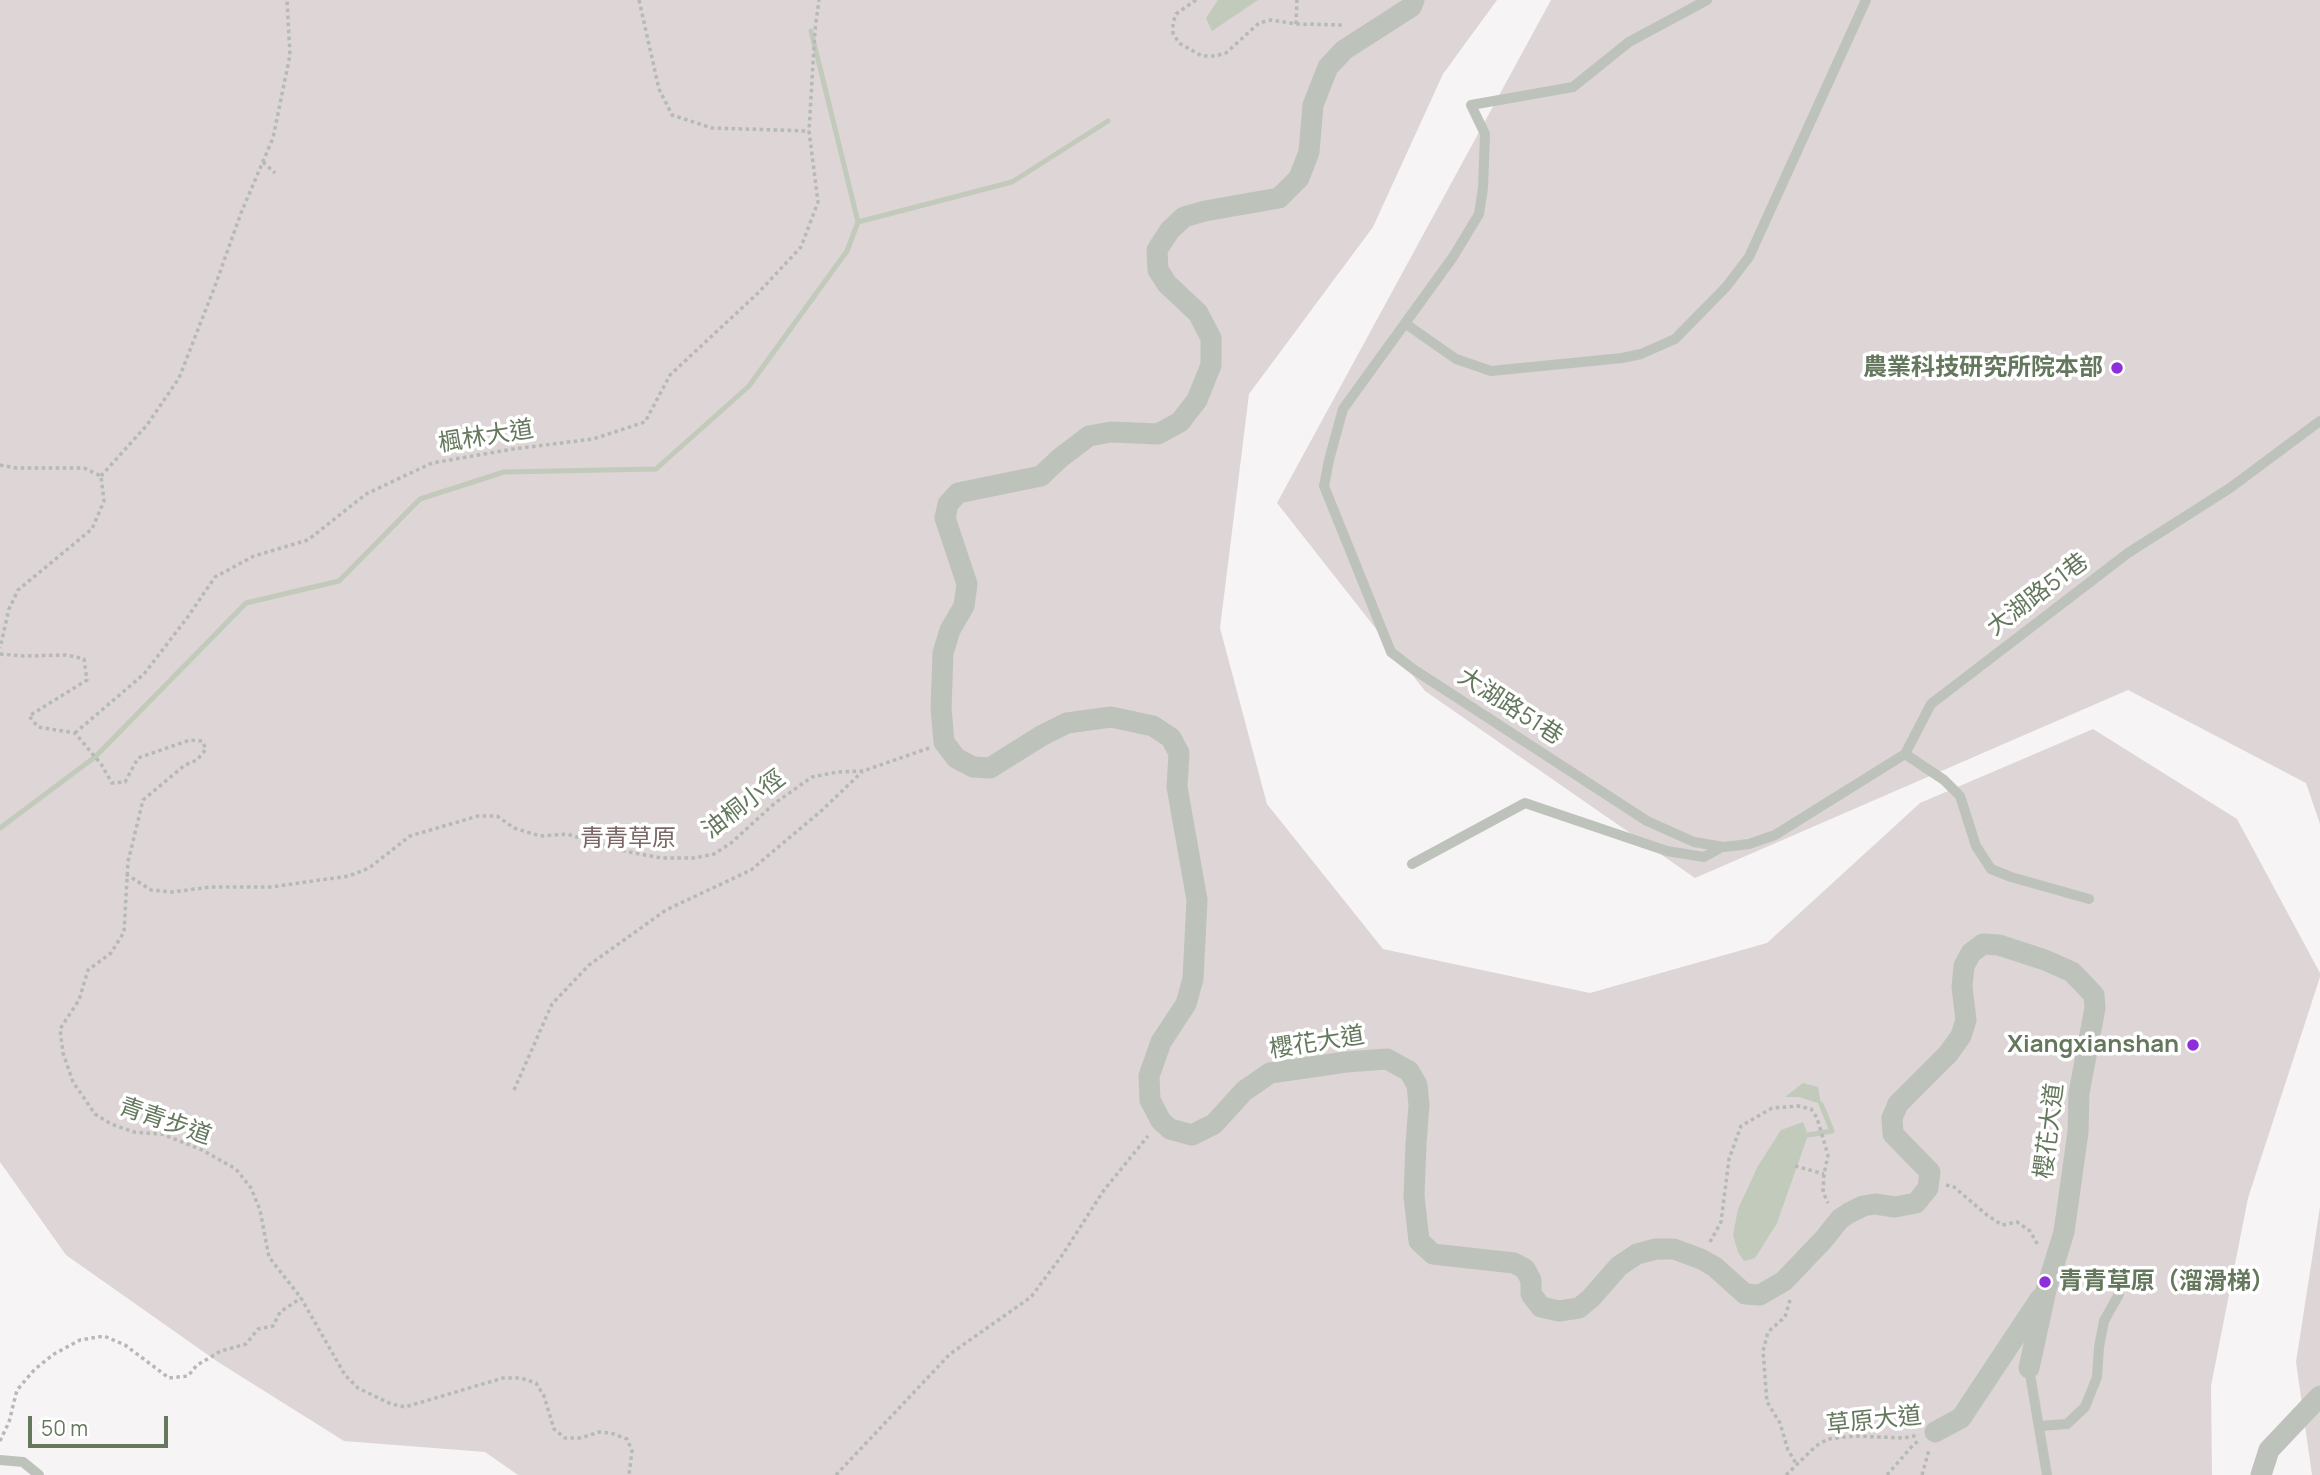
<!DOCTYPE html>
<meta charset="utf-8">
<style>
body{margin:0}
#map{position:relative;width:2320px;height:1475px;overflow:hidden;background:#f7f4f6;font-family:Manrope,sans-serif}
canvas{display:block}
.scale{position:absolute;left:28px;top:1416px;width:140px;height:32px;box-sizing:border-box;border:4px solid #65785e;border-top:0;padding-left:9px;font-size:21px;line-height:24px;white-space:nowrap;color:#65785e;-webkit-text-stroke:5px #fff;paint-order:stroke}
</style>
<div id="map">
<canvas width="2320" height="1475"></canvas>
<div class="scale">50 m</div>
</div>
<script>
const ctx = document.querySelector('canvas').getContext('2d');
ctx.lineJoin = 'round';
function fill(path, color) {
  ctx.fillStyle = color;
  ctx.fill(path, 'evenodd');
}
function toPath(rows) {
  const path = new Path2D();
  for (const r of rows) {
    path.moveTo(r[0], r[1]);
    for (let i = 2; i < r.length; i += 2) path.lineTo(r[i], r[i + 1]);
  }
  return path;
}
function strokePath(path, color, width, dash) {
  ctx.strokeStyle = color;
  ctx.lineWidth = width;
  ctx.lineCap = dash ? 'butt' : 'round';
  ctx.setLineDash(dash || []);
  ctx.stroke(path);
}
function label(font, color, halo, rows, align = 'center') {
  ctx.font = font + ' Manrope,"Noto Sans TC",sans-serif';
  ctx.lineWidth = 7;
  ctx.setLineDash([]);
  ctx.textBaseline = 'middle';
  ctx.strokeStyle = halo;
  ctx.fillStyle = color;
  for (const [text, x, y, turn = 0] of rows) {
    ctx.save();
    ctx.translate(x, y);
    ctx.rotate((+turn || 0) * Math.PI / 180);
    ctx.textAlign = isNaN(turn) ? turn : align;
    if (halo) ctx.strokeText(text, 0, 0);
    ctx.fillText(text, 0, 0);
    ctx.restore();
  }
}
fill(toPath([
 [0,0,1497,0,1443,74,1373,227,1249,394,1220,628,1267,804,1383,949,1590,993,1767,943,1920,803,2093,729,2237,819,2320,973,2320,977,2248,1198,2211,1386,2212,1475,518,1475,485,1452,344,1441,218,1362,66,1255,0,1162],
 [1551,0,2320,0,2320,824,2306,783,2128,690,1695,878,1425,691,1277,503],
 [2320,1207,2320,1475,2312,1475,2296,1362]
]), '#ddd5d6');
fill(toPath([
 [1218,0,1258,0,1212,31,1206,18],
 [1803,1083,1818,1087,1821,1104,1799,1097,1785,1097],
 [1803,1122,1808,1135,1777,1223,1755,1258,1744,1261,1738,1252,1733,1235,1738,1209,1758,1166,1781,1130]
]), '#c2cabc');
strokePath(toPath([
 [811,31,858,222],
 [0,828,95,757,246,603,339,581,420,499,504,472,656,469,749,386,847,251,858,222,1012,182,1108,121],
 [1808,1135,1832,1131,1821,1104]
]), '#c2cabc', 5);
strokePath(toPath([
 [639,0,659,89,672,115,712,128,809,131],
 [1196,0,1176,14,1173,23,1173,33,1179,43,1202,56,1215,56,1226,53,1259,23,1271,20,1296,24,1344,25],
 [1296,24,1297,0],
 [263,162,275,173],
 [0,465,16,468,84,468,101,476,104,501,92,529,18,590,9,609,0,648],
 [101,476,147,425,179,378,215,286,241,213,273,138,290,55,287,0],
 [0,654,24,656,67,655,84,659,87,680,29,716,38,727,75,733,101,764,112,783,125,782,138,758,190,740,202,741,206,749,197,760,185,765,143,800,128,862,124,932,111,953,88,970,79,1000,60,1029,63,1053,73,1082,95,1114,111,1124,134,1132,162,1134,202,1150,236,1169,251,1188,260,1210,269,1257,301,1298,345,1375,358,1388,391,1404,405,1407,503,1378,521,1378,536,1383,544,1396,554,1429,565,1438,581,1438,599,1432,611,1433,627,1439,632,1451,629,1475],
 [75,733,144,674,187,618,215,577,254,556,308,540,366,494,432,463,513,449,593,439,645,422,670,375,758,293,801,247,818,202,809,131,815,30,819,0],
 [126,874,151,890,172,892,211,887,271,887,349,876,369,868,410,836,478,816,497,816,514,828,540,836,567,834,619,850,661,858,694,858,714,854,731,843,775,803,812,777,837,772,863,771,929,748],
 [514,1090,552,1004,589,965,666,910,751,870,820,812,862,772],
 [1795,1166,1824,1174],
 [1946,1185,1954,1187,1987,1215,2002,1225,2017,1222,2030,1231,2039,1247],
 [1710,1242,1721,1222,1729,1159,1741,1126,1772,1108,1798,1106,1811,1109,1817,1118,1828,1155,1824,1174,1823,1192,1828,1203],
 [1790,1300,1785,1317,1768,1332,1763,1351,1767,1402,1780,1423,1788,1450,1797,1465],
 [0,1441,9,1422,17,1390,35,1369,54,1354,80,1340,104,1336,125,1345,169,1378,188,1376,197,1365,221,1351,246,1344,258,1329,273,1326,280,1312,301,1298],
 [836,1475,950,1354,1031,1297,1063,1254,1104,1190,1148,1136],
 [1786,1475,1816,1446,1828,1439,1854,1436,1904,1438,1919,1435],
 [1887,1475,1914,1444,1919,1441],
 [1922,1475,1929,1450]
]), '#b5bab4', 3.5, [3.5, 3.5]);
strokePath(toPath([
 [1707,0,1629,42,1573,87,1471,105,1485,134,1483,188,1479,214,1453,257,1343,409,1329,460,1324,486,1391,652,1413,669,1647,821,1694,842,1724,847,1749,844,1775,835,1905,754,1931,704,2128,553,2230,488,2320,421],
 [1406,324,1456,359,1491,371,1622,358,1641,354,1675,339,1726,287,1749,257,1866,0],
 [1905,754,1944,780,1960,796,1976,846,1991,869,2011,877,2089,899],
 [1412,864,1525,803,1667,851,1704,857,1722,847],
 [2029,1368,2047,1475],
 [2040,1426,2067,1424,2085,1407,2097,1377,2099,1347,2104,1321,2119,1294],
 [0,1460,23,1462,39,1475]
]), '#bdc3bb', 10);
strokePath(toPath([
 [1414,0,1411,7,1344,50,1328,67,1313,105,1309,152,1299,178,1279,198,1205,211,1184,217,1170,230,1157,250,1158,270,1167,284,1198,313,1211,338,1211,365,1197,400,1180,422,1158,434,1111,432,1089,436,1060,458,1041,476,958,493,948,504,945,518,967,584,964,606,950,630,943,653,941,708,944,742,956,758,973,767,990,768,1041,736,1067,723,1111,717,1153,726,1171,738,1179,753,1177,787,1197,900,1193,979,1186,1004,1161,1042,1149,1076,1150,1100,1161,1121,1170,1129,1192,1135,1214,1124,1244,1091,1270,1073,1346,1062,1387,1059,1409,1071,1417,1085,1419,1105,1416,1144,1414,1196,1419,1241,1433,1254,1514,1263,1525,1269,1531,1280,1531,1294,1541,1307,1559,1311,1579,1308,1591,1298,1619,1266,1637,1254,1656,1249,1674,1249,1701,1259,1715,1267,1745,1294,1760,1295,1784,1281,1824,1239,1840,1219,1849,1213,1863,1206,1875,1204,1895,1207,1916,1203,1928,1188,1930,1172,1893,1134,1892,1118,1898,1104,1948,1054,1961,1036,1966,1020,1962,987,1964,966,1971,953,1983,944,1999,945,2045,960,2072,972,2094,995,2095,1008,2079,1093,2078,1132,2064,1232,2046,1290,2029,1368],
 [1935,1432,1961,1418,2040,1299],
 [2261,1475,2269,1450,2320,1396]
]), '#bdc3bb', 21);
for (const [x, y, r, color] of [
 [2117,368,7,"#8e2fdb"],
 [2193,1045,7,"#8e2fdb"],
 [2045,1282,7,"#8e2fdb"]
]) {
  const dot = new Path2D();
  dot.arc(x, y, r, 0, 2 * Math.PI);
  ctx.fillStyle = color;
  ctx.fill(dot);
  strokePath(dot, '#fff', 2.5);
}
label('bold 24px', '#65785e', '#fff', [
 ["農業科技研究所院本部",2103,368],
 ["Xiangxianshan",2179,1045],
 ["青青草原（溜滑梯）",2059,1282,"left"]
], 'right');
label('24px', '#65785e', '#fff', [
 ["楓林大道",486,437,-9],
 ["大湖路51巷",2038,595,-37],
 ["大湖路51巷",1510,707,33],
 ["油桐小徑",744,805,-37],
 ["櫻花大道",1317,1043,-9],
 ["青青步道",165,1122,19],
 ["櫻花大道",2050,1131,-83],
 ["草原大道",1874,1421,-6]
]);
label('24px', '#7b6866', '#fff', [
 ["青青草原",628,839]
]);
</script>
